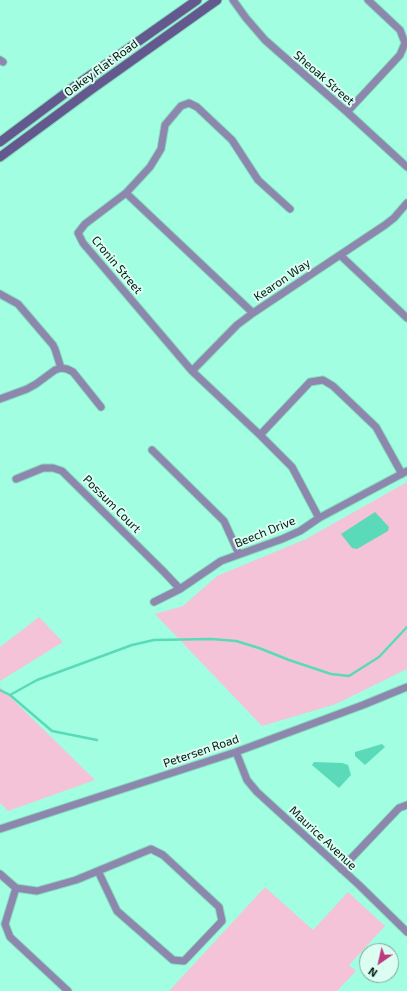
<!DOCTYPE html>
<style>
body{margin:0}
#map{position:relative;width:407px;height:991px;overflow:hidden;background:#a1fee1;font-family:"Exo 2",sans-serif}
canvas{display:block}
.north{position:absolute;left:359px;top:943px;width:40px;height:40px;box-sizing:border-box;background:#dcfef2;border:1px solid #84a298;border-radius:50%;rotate:214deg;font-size:11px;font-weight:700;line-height:16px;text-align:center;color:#001710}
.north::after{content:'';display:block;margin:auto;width:14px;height:18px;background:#be3a7f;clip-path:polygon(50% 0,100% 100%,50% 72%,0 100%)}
</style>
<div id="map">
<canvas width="407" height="991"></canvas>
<div class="north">N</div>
</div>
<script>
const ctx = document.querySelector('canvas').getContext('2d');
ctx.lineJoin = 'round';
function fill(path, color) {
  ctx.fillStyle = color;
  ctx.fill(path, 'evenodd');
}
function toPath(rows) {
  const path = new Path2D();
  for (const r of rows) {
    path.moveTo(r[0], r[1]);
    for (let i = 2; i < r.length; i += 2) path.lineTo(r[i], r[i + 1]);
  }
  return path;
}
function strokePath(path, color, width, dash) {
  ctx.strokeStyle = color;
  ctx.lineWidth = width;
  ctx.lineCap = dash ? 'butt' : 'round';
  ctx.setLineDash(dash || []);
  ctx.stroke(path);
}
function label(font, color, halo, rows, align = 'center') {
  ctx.font = font + ' "Exo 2",sans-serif';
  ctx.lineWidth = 4;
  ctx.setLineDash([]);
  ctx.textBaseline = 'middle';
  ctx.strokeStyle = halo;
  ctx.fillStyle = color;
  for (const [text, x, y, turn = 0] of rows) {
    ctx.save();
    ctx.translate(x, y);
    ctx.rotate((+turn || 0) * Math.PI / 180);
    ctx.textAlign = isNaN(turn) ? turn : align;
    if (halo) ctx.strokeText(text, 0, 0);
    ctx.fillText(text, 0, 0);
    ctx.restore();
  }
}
fill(toPath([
 [407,482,407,669,336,704,262,726,155,614,183,606,217,576,306,539],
 [39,617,63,642,0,681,0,647],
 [0,687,95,780,8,811,0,803],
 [265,887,313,930,348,892,385,926,349,965,356,971,337,991,169,991]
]), '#f5c3d7');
fill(toPath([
 [375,512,389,527,388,531,357,549,352,548,341,534],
 [382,744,385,747,365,765,355,756,355,752],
 [314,762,342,763,348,765,351,775,339,788,312,765]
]), '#5adab8');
strokePath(toPath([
 [0,690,10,695,37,680,132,645,154,640,211,639,236,641,259,648,289,660,331,674,349,676,379,657,407,627],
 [10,695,52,731,97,740]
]), '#5adab8', 2.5);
const minor = toPath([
 [233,0,246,18,265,40,347,112,407,167],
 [0,60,3,62],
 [347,112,400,55,405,43,400,30,368,0],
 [126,193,253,313],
 [290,209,258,180,232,140,197,107,189,103,181,106,165,125,161,149,150,167,126,193,85,224,78,233,83,243,192,371,260,435,292,467,319,518],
 [340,255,407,318],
 [0,294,18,304,53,345,55,349,61,368],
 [192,371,237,325,253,313,385,225,394,218,407,203],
 [0,399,27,389,36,384,55,370,61,368,67,369,73,372,101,407],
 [260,435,310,382,323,380,333,386,376,427,402,474],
 [152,450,224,521,239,554],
 [16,479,43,468,53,468,62,471,164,572,180,589],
 [154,602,180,589,221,561,282,539,300,531,319,518,407,471],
 [236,752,247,780,257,792,359,885,407,932],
 [0,829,236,752,363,705,407,687],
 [341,869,399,808,407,805],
 [0,874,16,888,37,891,76,880,151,849,163,855,219,907,222,921,184,961,173,960,117,911,98,871],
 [16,888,5,924,10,937,68,991]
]);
const secondary = toPath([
 [0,142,75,86,197,0],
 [0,157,92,89,217,0]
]);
strokePath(minor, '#87d9c0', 9);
strokePath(secondary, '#87d9c0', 11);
strokePath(minor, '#8d87ad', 7);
strokePath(secondary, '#63598e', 9);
label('12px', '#001710', '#dcfef2', [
 ["Oakey Flat Road",101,68,-36],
 ["Sheoak Street",324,78,41],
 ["Cronin Street",117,265,50],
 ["Kearon Way",282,280,-34],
 ["Possum Court",112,504,45],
 ["Beech Drive",265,532,-22],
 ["Petersen Road",201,751,-19],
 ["Maurice Avenue",323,838,43]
]);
</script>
